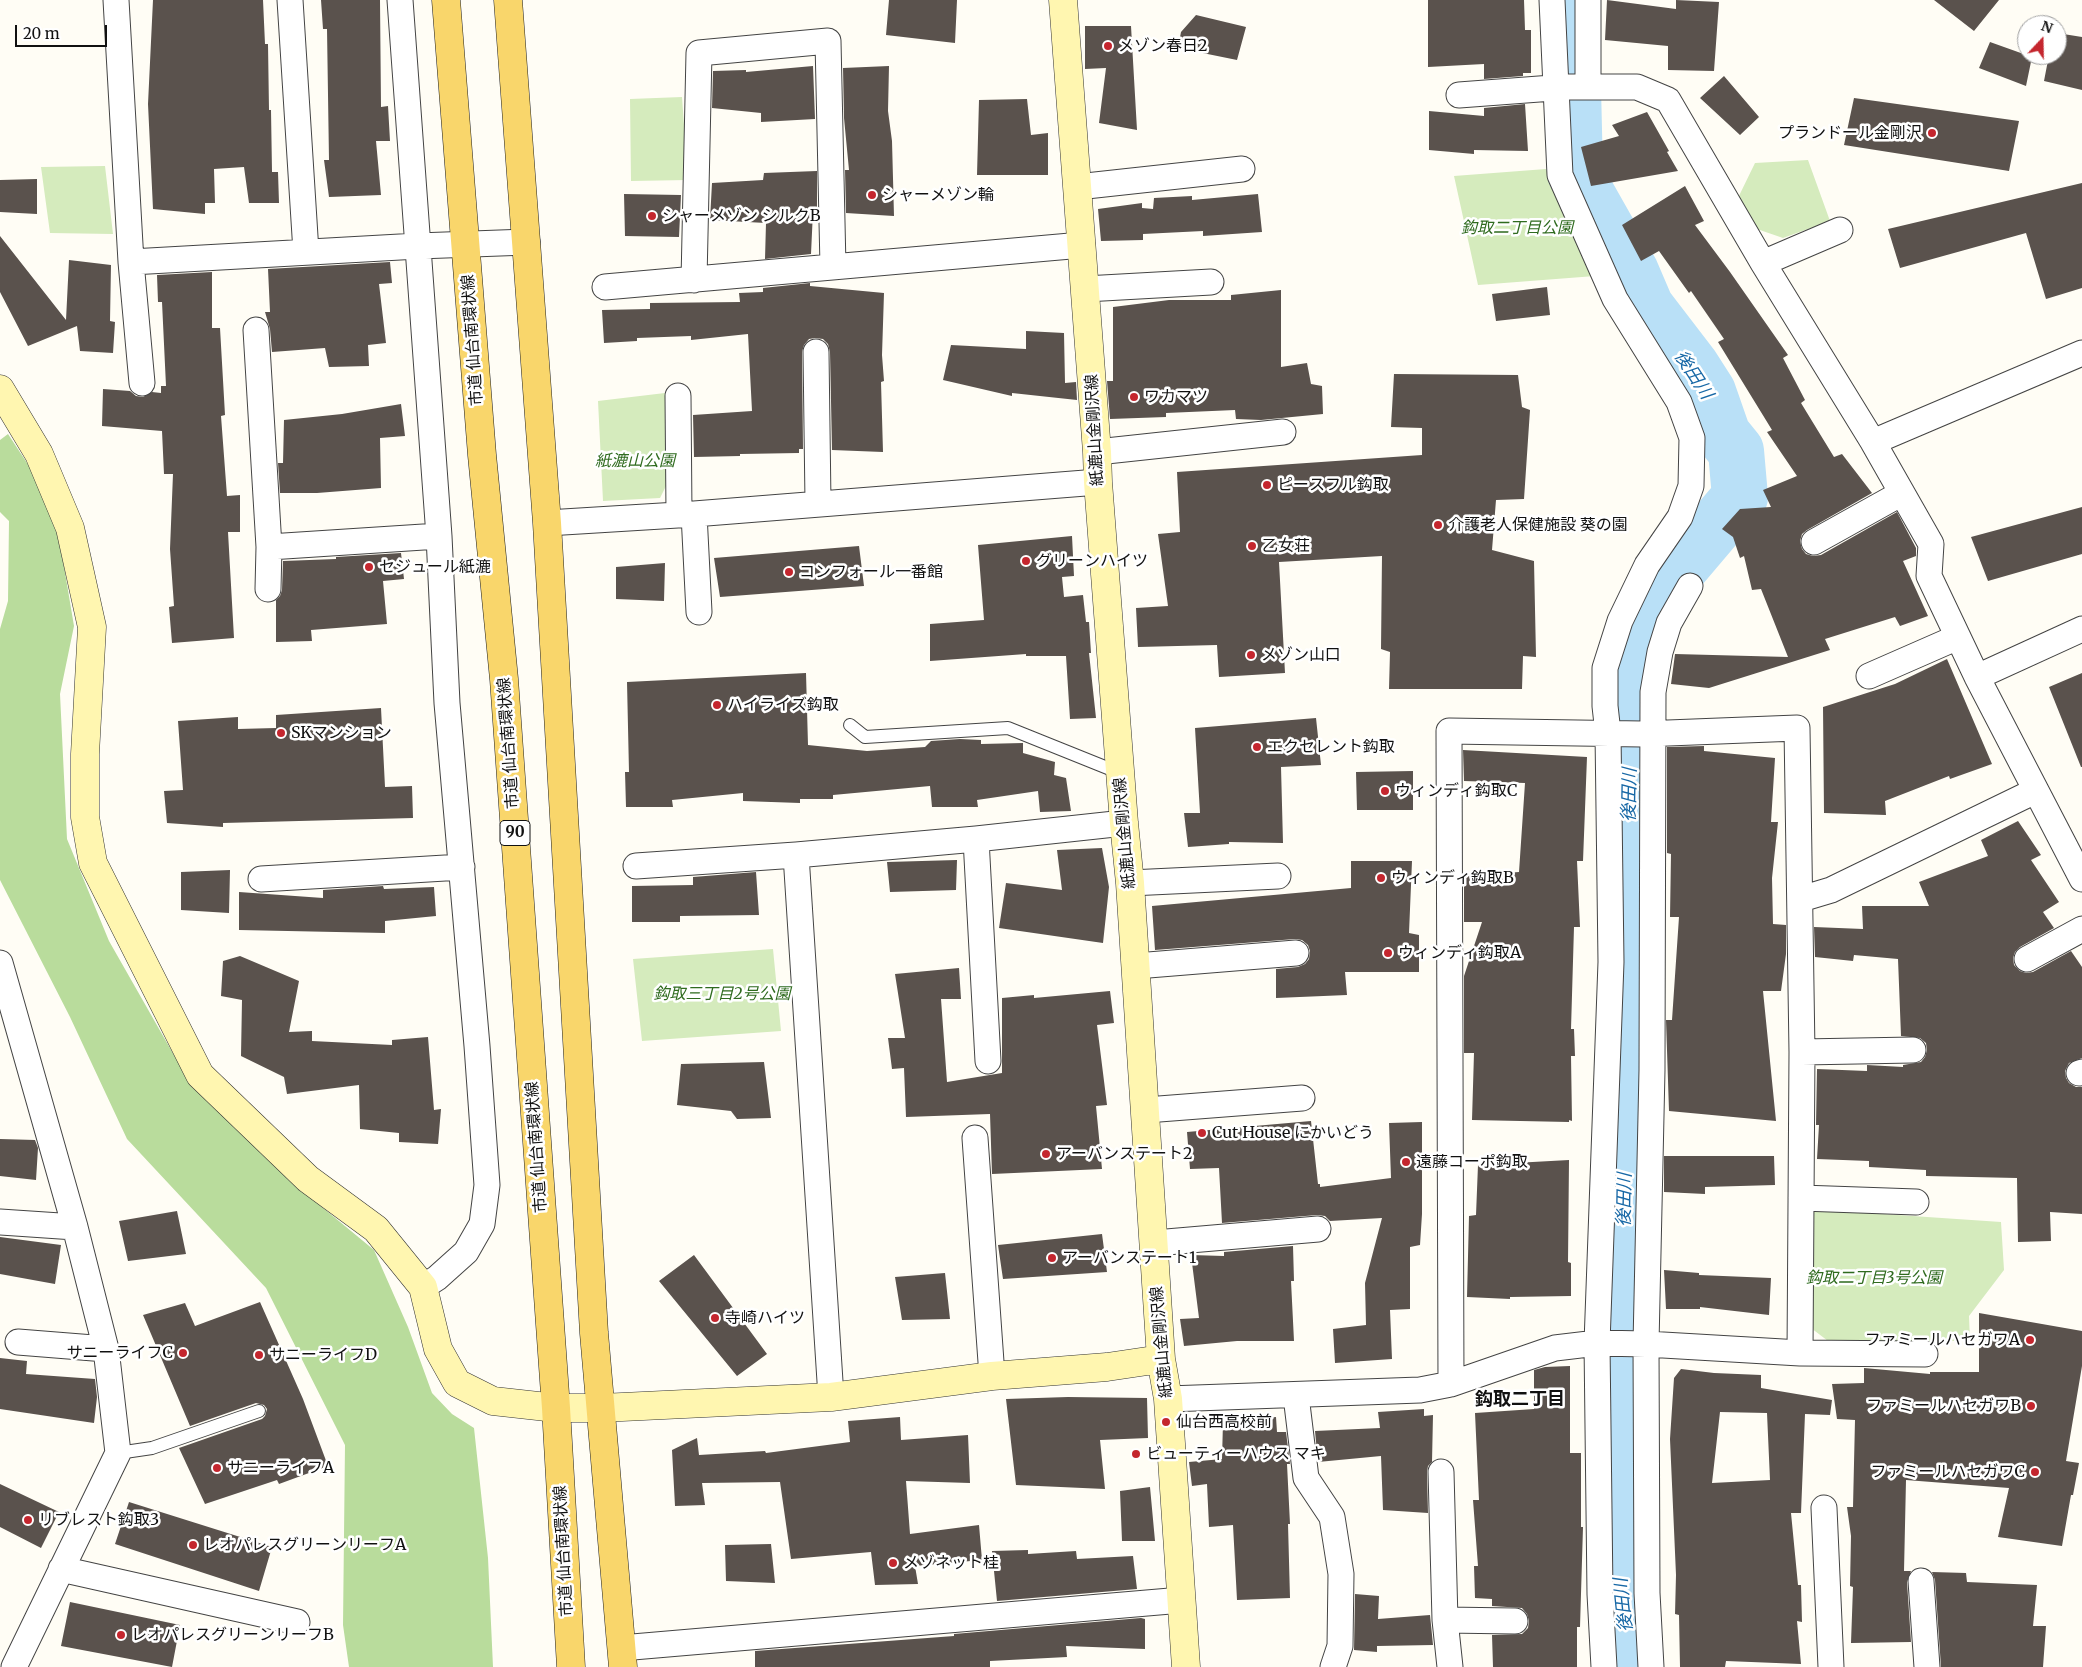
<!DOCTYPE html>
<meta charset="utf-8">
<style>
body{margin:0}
#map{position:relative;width:2082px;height:1667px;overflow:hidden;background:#fffdf5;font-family:Merriweather,serif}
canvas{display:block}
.north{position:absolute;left:2017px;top:15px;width:50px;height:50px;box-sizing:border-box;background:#fff;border:1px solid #a0a0a0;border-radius:50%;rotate:21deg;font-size:14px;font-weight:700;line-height:20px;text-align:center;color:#111}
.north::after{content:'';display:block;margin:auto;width:18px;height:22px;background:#c4262e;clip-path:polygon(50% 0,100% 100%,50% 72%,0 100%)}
.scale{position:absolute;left:15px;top:25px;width:92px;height:22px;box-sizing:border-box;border:2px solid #111;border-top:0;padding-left:6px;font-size:15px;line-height:18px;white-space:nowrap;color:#111;-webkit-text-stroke:4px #fff;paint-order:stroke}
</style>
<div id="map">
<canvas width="2082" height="1667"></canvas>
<div class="north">N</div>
<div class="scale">20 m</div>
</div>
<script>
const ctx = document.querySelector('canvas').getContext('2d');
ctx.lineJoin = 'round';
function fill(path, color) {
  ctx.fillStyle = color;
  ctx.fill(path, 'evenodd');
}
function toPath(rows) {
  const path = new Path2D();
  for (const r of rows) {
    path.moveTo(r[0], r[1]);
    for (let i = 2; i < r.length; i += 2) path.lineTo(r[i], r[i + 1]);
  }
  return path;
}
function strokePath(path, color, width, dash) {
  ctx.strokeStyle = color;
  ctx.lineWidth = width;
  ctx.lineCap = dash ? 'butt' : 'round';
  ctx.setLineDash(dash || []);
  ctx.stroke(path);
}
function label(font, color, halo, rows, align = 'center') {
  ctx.font = font + ' Merriweather,"Noto Sans JP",serif';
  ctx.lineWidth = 5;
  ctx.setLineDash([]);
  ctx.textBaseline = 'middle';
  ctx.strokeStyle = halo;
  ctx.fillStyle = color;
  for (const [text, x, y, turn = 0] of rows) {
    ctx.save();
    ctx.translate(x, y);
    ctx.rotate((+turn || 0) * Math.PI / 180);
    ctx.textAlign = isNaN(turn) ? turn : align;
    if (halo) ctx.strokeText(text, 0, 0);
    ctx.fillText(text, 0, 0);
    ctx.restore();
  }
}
fill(toPath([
 [682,97,688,180,631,181,630,99],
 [1808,160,1830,221,1783,238,1757,229,1736,202,1755,163],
 [105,166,113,234,50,233,41,167],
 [1546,169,1595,276,1478,285,1454,176],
 [665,393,671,476,660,498,603,501,598,401],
 [773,949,781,1031,642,1041,633,959],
 [1809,1209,2001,1222,2004,1270,1969,1316,1970,1341,1828,1341,1811,1328]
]), '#d5ebbd');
fill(toPath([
 [8,434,33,472,55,513,74,626,60,694,67,839,109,941,187,1078,311,1198,374,1250,408,1327,432,1393,452,1414,474,1428,488,1558,493,1667,349,1667,343,1625,345,1445,266,1288,127,1139,70,1017,0,880,0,629,8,601,9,521,0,512,0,440]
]), '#b9dc9c');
strokePath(toPath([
 [1571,0,1575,173,1631,272,1646,307,1692,367,1708,392,1723,435,1736,451,1740,497,1679,569,1659,605,1642,647,1631,701,1628,770,1621,1582,1631,1667]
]), '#b9e0f7', 56);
fill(toPath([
 [153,0,263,0,265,44,268,44,269,110,271,110,272,172,278,172,279,203,249,203,244,167,214,169,215,203,205,203,205,214,153,209,148,104],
 [321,0,380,0,381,107,388,106,390,141,376,141,381,195,329,197,324,160,329,160,327,29,323,29],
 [889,0,957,0,955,43,886,35],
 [1428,0,1524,0,1525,30,1531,30,1531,73,1523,73,1523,76,1484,79,1484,64,1428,67],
 [1607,0,1676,9,1676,0,1719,2,1714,71,1668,70,1668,46,1605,40],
 [1934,0,1999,0,1974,31],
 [1196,15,1246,27,1237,60,1178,48,1181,32],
 [1085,26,1131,26,1137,130,1099,123,1106,68,1085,69],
 [2057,33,2082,37,2082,90,2044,81,2049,55,2057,55],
 [1990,42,2032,57,2026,86,1979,68],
 [813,66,815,119,761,122,761,113,712,108,713,71,746,70,746,72],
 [889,66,888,111,892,141,894,216,846,213,845,170,849,170,844,118,843,68],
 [1724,76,1759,117,1740,135,1700,98],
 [1854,98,2019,121,2009,171,1844,145],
 [1027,99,1031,135,1048,133,1048,175,977,175,979,100],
 [1525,104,1528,151,1474,150,1474,154,1429,150,1429,111,1484,116,1484,108],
 [1647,112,1669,151,1667,152,1678,171,1591,186,1581,147,1619,136,1612,125],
 [817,171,817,211,813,211,811,254,765,259,766,223,710,220,712,183,763,180,764,173],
 [37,179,37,214,0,212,0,180],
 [2082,183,2082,288,2046,299,2026,233,1900,268,1888,229],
 [1685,186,1704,221,1695,225,1730,272,1788,355,1783,358,1805,400,1801,403,1834,457,1842,454,1872,493,1807,530,1802,534,1800,541,1802,549,1806,554,1813,556,1821,555,1897,512,1916,548,1916,556,1903,561,1928,616,1900,626,1895,617,1825,639,1830,650,1709,688,1671,684,1675,654,1788,657,1761,589,1752,590,1744,556,1740,558,1733,537,1722,529,1740,509,1771,507,1763,490,1797,476,1767,432,1772,430,1718,342,1724,339,1691,291,1689,293,1659,251,1641,261,1622,225],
 [624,194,681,195,679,237,625,236],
 [1258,194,1262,232,1203,236,1203,231,1143,234,1143,240,1101,241,1098,209,1142,203,1142,208,1153,209,1154,198,1192,196,1192,200],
 [0,236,66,320,69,260,111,265,110,321,115,322,113,353,80,351,77,326,28,346,0,292],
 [390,262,392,283,379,284,386,343,368,345,369,366,329,367,325,348,272,352,270,329,265,312,270,312,268,269],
 [212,272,212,328,220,328,225,415,221,416,227,496,240,495,240,532,228,532,234,638,172,643,169,607,174,606,170,549,173,474,164,474,162,431,102,426,103,389,130,391,136,396,143,397,152,392,161,393,161,386,166,386,162,302,158,302,157,275],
 [810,283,810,286,884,293,882,355,884,381,881,382,883,452,832,450,830,352,828,344,823,339,815,338,809,339,804,345,802,352,803,449,799,449,799,453,740,454,740,456,694,457,693,415,752,411,748,334,691,340,691,336,637,338,637,341,604,343,602,310,650,309,650,303,740,302,739,293,763,292,763,288],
 [1547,287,1550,315,1496,321,1492,294],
 [1281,290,1281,367,1307,363,1311,384,1322,386,1323,414,1261,420,1236,419,1235,410,1166,413,1166,417,1110,419,1107,381,1113,381,1113,307,1169,300,1231,300,1231,295],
 [1026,331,1064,333,1065,383,1076,382,1077,400,1012,393,1012,396,943,380,951,345,1026,349],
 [1394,374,1518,375,1522,407,1530,410,1524,499,1496,500,1492,550,1534,561,1536,657,1523,656,1522,689,1389,689,1390,652,1381,649,1382,556,1279,562,1285,673,1219,677,1217,645,1138,647,1136,608,1168,606,1158,534,1180,532,1177,472,1422,455,1422,428,1391,427],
 [401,404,405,436,380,438,381,488,317,493,280,493,278,463,283,463,284,420,342,414],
 [2082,507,2082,554,1988,581,1971,537],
 [1072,536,1074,576,1062,577,1064,597,1083,595,1086,622,1089,622,1091,653,1089,653,1096,718,1070,719,1066,656,1026,656,1026,654,930,661,930,624,984,620,978,545],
 [859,546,864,586,720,597,714,558],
 [401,553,404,579,383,581,387,624,311,630,312,641,276,642,276,600,280,596,282,590,283,561,336,559,336,557],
 [665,563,664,601,616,599,616,567],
 [1947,659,1992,764,1950,779,1949,776,1885,801,1886,815,1824,813,1823,707,1895,684],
 [806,673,808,745,867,751,925,747,931,741,960,739,981,740,981,744,1023,743,1023,753,1055,762,1054,775,1066,778,1071,811,1040,812,1038,791,977,800,978,807,932,807,930,786,833,795,833,799,800,799,800,803,743,801,743,793,672,800,673,807,626,807,625,772,629,772,627,682],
 [2082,673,2082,767,2081,767,2049,687],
 [381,708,385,787,412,786,413,818,223,823,223,827,167,823,164,791,183,790,178,721,238,717,238,729,276,728,276,715],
 [1316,718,1321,765,1281,767,1283,843,1229,842,1229,844,1188,847,1184,813,1200,813,1195,728],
 [1704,746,1704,751,1775,758,1771,822,1778,822,1772,878,1773,924,1786,925,1786,954,1781,991,1763,991,1776,1121,1669,1111,1666,1020,1672,1020,1679,917,1670,917,1671,854,1667,853,1667,747],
 [1463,750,1587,757,1583,861,1577,861,1580,927,1574,927,1571,1029,1574,1029,1575,1056,1571,1056,1572,1121,1569,1120,1569,1122,1472,1120,1474,1053,1464,1053,1464,976,1482,922,1464,922,1464,876,1519,872,1525,783,1464,781],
 [1413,771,1413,810,1357,810,1356,772],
 [2018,821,2041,855,2031,860,2059,902,2043,912,2054,928,2020,947,2015,952,2013,958,2014,965,2020,971,2026,973,2033,972,2071,951,2082,967,2082,1058,2069,1063,2065,1071,2066,1078,2069,1083,2076,1087,2082,1087,2082,1214,2050,1212,2051,1241,2018,1242,2017,1178,1926,1176,1926,1170,1869,1167,1869,1161,1817,1159,1819,1125,1816,1125,1817,1069,1867,1071,1867,1065,1903,1067,1903,1065,1921,1062,1925,1057,1927,1050,1926,1043,1920,1038,1901,1036,1898,959,1854,955,1853,961,1815,957,1814,927,1863,929,1862,906,1929,906,1919,882,1988,856,1981,840],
 [1102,848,1109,887,1103,943,999,928,1006,883,1062,890,1057,850],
 [957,860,956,890,890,892,887,862],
 [1351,861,1412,861,1409,933,1419,935,1419,972,1345,972,1347,995,1276,998,1276,969,1298,967,1305,964,1309,959,1310,951,1308,945,1302,940,1295,939,1155,950,1152,906,1351,888],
 [230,870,229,913,181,910,181,872],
 [756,872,759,915,680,916,680,922,632,922,632,886,693,885,693,877],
 [383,886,384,889,434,887,436,916,385,921,385,933,239,930,239,892,323,898,323,890],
 [240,956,299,981,289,1032,312,1031,312,1041,392,1045,392,1040,428,1037,434,1110,441,1109,438,1144,399,1142,399,1133,360,1129,359,1085,287,1094,284,1077,241,1056,242,1000,221,996,223,961],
 [959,968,961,999,941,999,947,1082,1002,1073,1002,998,1034,995,1034,998,1110,991,1114,1023,1097,1025,1107,1105,1096,1106,1102,1169,992,1174,990,1114,906,1117,904,1068,892,1069,888,1038,905,1038,895,974],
 [764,1062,771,1118,737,1119,731,1111,677,1105,681,1064],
 [1311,1121,1318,1184,1320,1184,1320,1187,1391,1178,1389,1123,1422,1122,1422,1214,1420,1245,1410,1247,1410,1309,1390,1310,1392,1359,1335,1363,1333,1329,1366,1325,1365,1283,1382,1218,1330,1221,1325,1216,1317,1215,1222,1223,1219,1168,1190,1169,1187,1132],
 [0,1139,35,1140,38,1148,36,1180,0,1176],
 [1664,1156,1774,1156,1775,1185,1705,1187,1705,1194,1664,1192],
 [1569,1160,1568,1262,1571,1263,1571,1296,1510,1297,1510,1299,1467,1297,1469,1216,1476,1215,1478,1165],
 [177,1211,186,1254,128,1261,119,1221],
 [1102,1234,1107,1272,1003,1279,998,1245],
 [0,1237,61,1245,55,1284,0,1274],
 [1293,1246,1294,1281,1291,1281,1294,1341,1237,1341,1184,1346,1180,1319,1199,1318,1191,1255,1224,1256,1224,1252],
 [694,1255,767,1354,737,1376,659,1281],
 [1664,1270,1699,1273,1699,1275,1771,1278,1769,1315,1700,1307,1700,1309,1666,1309],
 [945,1273,950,1319,902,1320,895,1277],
 [260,1302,303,1399,328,1466,279,1484,277,1480,205,1504,179,1448,262,1419,265,1416,267,1409,264,1405,256,1403,190,1426,143,1315,185,1303,195,1326],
 [1979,1313,2082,1331,2082,1366,2066,1461,2079,1463,2073,1495,2071,1495,2062,1546,1998,1537,2009,1488,1906,1480,1904,1571,1911,1571,1907,1582,1911,1642,1851,1643,1853,1587,1850,1586,1851,1536,1847,1507,1853,1507,1855,1420,1837,1419,1832,1384,1864,1383,1864,1368,1930,1374,1930,1372,1979,1372],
 [0,1358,27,1361,26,1374,95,1379,97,1397,94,1423,0,1409],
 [1570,1366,1570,1453,1581,1453,1581,1527,1583,1527,1580,1627,1577,1627,1577,1667,1493,1667,1492,1635,1522,1634,1528,1628,1529,1621,1527,1614,1522,1608,1492,1606,1492,1599,1475,1598,1474,1566,1478,1566,1473,1500,1479,1500,1475,1413,1534,1409,1534,1370,1545,1367],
 [1681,1369,1714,1373,1761,1375,1761,1388,1832,1400,1830,1415,1805,1414,1801,1513,1791,1513,1798,1585,1801,1585,1802,1622,1797,1621,1801,1664,1726,1661,1725,1667,1680,1667,1679,1615,1675,1614,1676,1575,1670,1439,1674,1378],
 [1720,1412,1767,1413,1770,1480,1712,1483],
 [1068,1397,1147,1398,1148,1438,1100,1440,1105,1489,1016,1485,1006,1399],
 [1424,1409,1424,1416,1433,1415,1432,1462,1428,1466,1427,1472,1428,1513,1383,1510,1381,1456,1318,1462,1315,1431,1380,1428,1378,1412],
 [900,1417,901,1440,968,1435,970,1483,906,1481,910,1534,979,1525,982,1560,915,1566,918,1584,875,1585,871,1552,791,1559,780,1482,702,1483,705,1505,675,1506,672,1450,697,1438,699,1455,765,1451,766,1453,850,1442,848,1421],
 [1276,1417,1277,1432,1286,1432,1290,1464,1287,1464,1290,1524,1288,1524,1290,1598,1237,1600,1233,1525,1209,1527,1207,1484,1192,1486,1189,1462,1222,1459,1223,1422],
 [0,1484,59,1512,41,1548,0,1527],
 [1150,1487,1155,1541,1122,1541,1120,1491],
 [129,1502,272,1547,259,1591,115,1544],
 [771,1544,775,1583,726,1581,725,1545],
 [1028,1550,1028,1554,1076,1551,1077,1559,1133,1556,1137,1589,997,1601,992,1551],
 [1932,1572,1966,1573,1967,1582,2037,1585,2033,1626,2046,1626,2043,1667,1941,1667,1935,1580],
 [1355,1594,1379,1596,1378,1619,1430,1615,1433,1645,1377,1646,1377,1652,1354,1650],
 [70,1602,180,1625,172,1667,61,1646],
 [1141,1618,1145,1619,1145,1649,1066,1646,1067,1657,990,1661,990,1667,755,1667,755,1651,954,1636,954,1634]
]), '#5a524d');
const lane = toPath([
 [850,725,865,737,1008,728,1120,773],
 [118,1453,152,1448,259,1411]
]);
const street = toPath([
 [116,0,131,262,418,246,527,242],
 [290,0,306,252],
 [400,0,439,536,447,703,477,1046,487,1185,482,1224,466,1252,437,1278,423,1287],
 [1552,0,1560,175,1615,299,1679,402,1692,438,1691,486,1680,517,1647,565,1620,621,1605,668,1605,706,1608,733,1611,962,1597,1343,1600,1594,1604,1667],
 [1588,0,1588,87],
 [1459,95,1566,87,1637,87,1668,100,1763,263,1873,442,1931,544,1929,576,1977,677,2082,879],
 [1077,187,1242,169],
 [131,262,142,383],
 [1763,263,1840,230],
 [694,280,699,53,828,41,833,267],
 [605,287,1082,245],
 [1085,289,1211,282],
 [256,330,269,547,268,589],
 [816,352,818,503],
 [678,396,679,514],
 [1873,442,2082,353],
 [1097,452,1283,432],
 [694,514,699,612],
 [547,523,694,514,1098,482],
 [1814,542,1902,493],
 [269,547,439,536],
 [1869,676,1958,637],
 [1977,677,2082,629],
 [976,839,988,1061],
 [796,855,831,1397],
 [636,866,796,855,976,839,1124,823],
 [261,879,462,867],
 [1130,883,1278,876],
 [1801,899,1831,890,2035,791],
 [2027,959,2082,929],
 [0,963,75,1227,106,1349,118,1453,14,1667],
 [1136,966,1296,953],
 [1802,1052,1913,1050],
 [2079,1073,2082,1072],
 [1146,1110,1302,1098],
 [975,1138,992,1376],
 [1801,1198,1916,1202],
 [0,1222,75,1227],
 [1155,1243,1318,1229],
 [18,1342,106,1349],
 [1451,1384,1449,731,1642,734,1797,728,1802,1052,1800,1353],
 [1296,1396,1306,1478,1332,1517,1341,1574,1340,1646,1333,1667],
 [1168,1399,1420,1390,1451,1384,1555,1348,1597,1343,1646,1344,1800,1353,1925,1354],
 [1441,1472,1445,1620,1450,1667],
 [1824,1508,1831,1667],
 [61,1569,297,1622],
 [1921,1581,1927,1667],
 [1445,1620,1515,1621],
 [621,1648,1182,1600],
 [1651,1667,1647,1593,1646,1344,1652,1070,1653,692,1660,652,1669,623,1690,586]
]);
const secondary = toPath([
 [1063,0,1097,452,1098,482,1124,823,1130,883,1161,1359,1168,1399,1186,1667],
 [0,389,39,454,70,528,92,627,85,754,85,817,93,863,200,1075,308,1179,376,1229,423,1287,438,1349,457,1383,493,1401,556,1408,601,1408,831,1397,992,1376,1107,1367,1161,1359]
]);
const primary = toPath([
 [446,0,482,455,504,679,556,1408,571,1667],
 [508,0,547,523,594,1333,623,1667]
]);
strokePath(lane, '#444', 14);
strokePath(street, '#444', 27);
strokePath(secondary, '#333', 29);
strokePath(primary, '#222', 29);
strokePath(lane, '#fff', 12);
strokePath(street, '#fff', 25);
strokePath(secondary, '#fff6b0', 28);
strokePath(primary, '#f9d66b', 28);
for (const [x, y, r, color] of [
 [1108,46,5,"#c4262e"],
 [1932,133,5,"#c4262e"],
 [872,195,5,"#c4262e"],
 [652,216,5,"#c4262e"],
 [1134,397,5,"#c4262e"],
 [1267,485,5,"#c4262e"],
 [1438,525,5,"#c4262e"],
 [1252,546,5,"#c4262e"],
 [1026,561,5,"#c4262e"],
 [369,567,5,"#c4262e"],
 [789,572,5,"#c4262e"],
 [1251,655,5,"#c4262e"],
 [717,705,5,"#c4262e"],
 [281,733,5,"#c4262e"],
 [1257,747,5,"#c4262e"],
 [1385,791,5,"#c4262e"],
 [1381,878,5,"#c4262e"],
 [1388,953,5,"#c4262e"],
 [1202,1133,5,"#c4262e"],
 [1046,1154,5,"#c4262e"],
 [1406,1162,5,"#c4262e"],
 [1052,1258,5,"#c4262e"],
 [715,1318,5,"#c4262e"],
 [2030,1340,5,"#c4262e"],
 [183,1353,5,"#c4262e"],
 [259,1355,5,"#c4262e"],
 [2031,1406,5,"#c4262e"],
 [1166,1422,5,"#c4262e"],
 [1136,1454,5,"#c4262e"],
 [217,1468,5,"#c4262e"],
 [2035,1472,5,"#c4262e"],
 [28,1520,5,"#c4262e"],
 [193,1545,5,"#c4262e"],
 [893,1563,5,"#c4262e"],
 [121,1635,5,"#c4262e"]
]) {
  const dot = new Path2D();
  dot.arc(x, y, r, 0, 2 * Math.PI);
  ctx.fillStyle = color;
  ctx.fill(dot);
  strokePath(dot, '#fff', 2);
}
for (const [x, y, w] of [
 [515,833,30]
]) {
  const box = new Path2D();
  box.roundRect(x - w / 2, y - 12.5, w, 25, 4);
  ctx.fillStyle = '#fff';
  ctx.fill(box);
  strokePath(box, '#111', 1);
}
label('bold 15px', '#111', null, [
 ["90",515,833]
]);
label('16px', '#111', '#fff', [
 ["メゾン春日2",1118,46],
 ["プランドール金剛沢",1922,133,"right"],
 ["シャーメゾン輪",882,195],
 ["シャーメゾン シルクB",662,216],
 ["ワカマツ",1144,397],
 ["ピースフル鈎取",1277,485],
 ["介護老人保健施設 葵の園",1448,525],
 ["乙女荘",1262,546],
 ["グリーンハイツ",1036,561],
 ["セジュール紙漉",379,567],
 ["コンフォール一番館",799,572],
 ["メゾン山口",1261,655],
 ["ハイライズ鈎取",727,705],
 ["SKマンション",291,733],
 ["エクセレント鈎取",1267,747],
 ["ウィンディ鈎取C",1395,791],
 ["ウィンディ鈎取B",1391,878],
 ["ウィンディ鈎取A",1398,953],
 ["Cut House にかいどう",1212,1133],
 ["アーバンステート2",1056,1154],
 ["遠藤コーポ鈎取",1416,1162],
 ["アーバンステート1",1062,1258],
 ["寺崎ハイツ",725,1318],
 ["ファミールハセガワA",2020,1340,"right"],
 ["サニーライフC",173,1353,"right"],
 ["サニーライフD",269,1355],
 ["ファミールハセガワB",2021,1406,"right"],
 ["仙台西高校前",1176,1422],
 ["ビューティーハウス マキ",1146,1454],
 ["サニーライフA",227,1468],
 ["ファミールハセガワC",2025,1472,"right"],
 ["リブレスト鈎取3",38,1520],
 ["レオパレスグリーンリーフA",203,1545],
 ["メゾネット桂",903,1563],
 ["レオパレスグリーンリーフB",131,1635]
], 'left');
label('italic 16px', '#2f6b1f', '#fff', [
 ["鈎取二丁目公園",1517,228],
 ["紙漉山公園",635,461],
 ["鈎取三丁目2号公園",722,994],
 ["鈎取二丁目3号公園",1874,1278]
]);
label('16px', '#111', '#fff', [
 ["市道 仙台南環状線",473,340,-94],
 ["紙漉山金剛沢線",1095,430,-93],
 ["市道 仙台南環状線",509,743,-94],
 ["紙漉山金剛沢線",1125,833,-95],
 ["市道 仙台南環状線",537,1147,-94],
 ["紙漉山金剛沢線",1162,1342,-95],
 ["市道 仙台南環状線",564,1551,-93]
]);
label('italic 18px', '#1768a6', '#fff', [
 ["後田川",1693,375,57],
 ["後田川",1630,795,-89],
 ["後田川",1625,1200,-89],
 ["後田川",1624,1605,-96]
]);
label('bold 18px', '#111', '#fff', [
 ["鈎取二丁目",1520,1400]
]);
</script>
